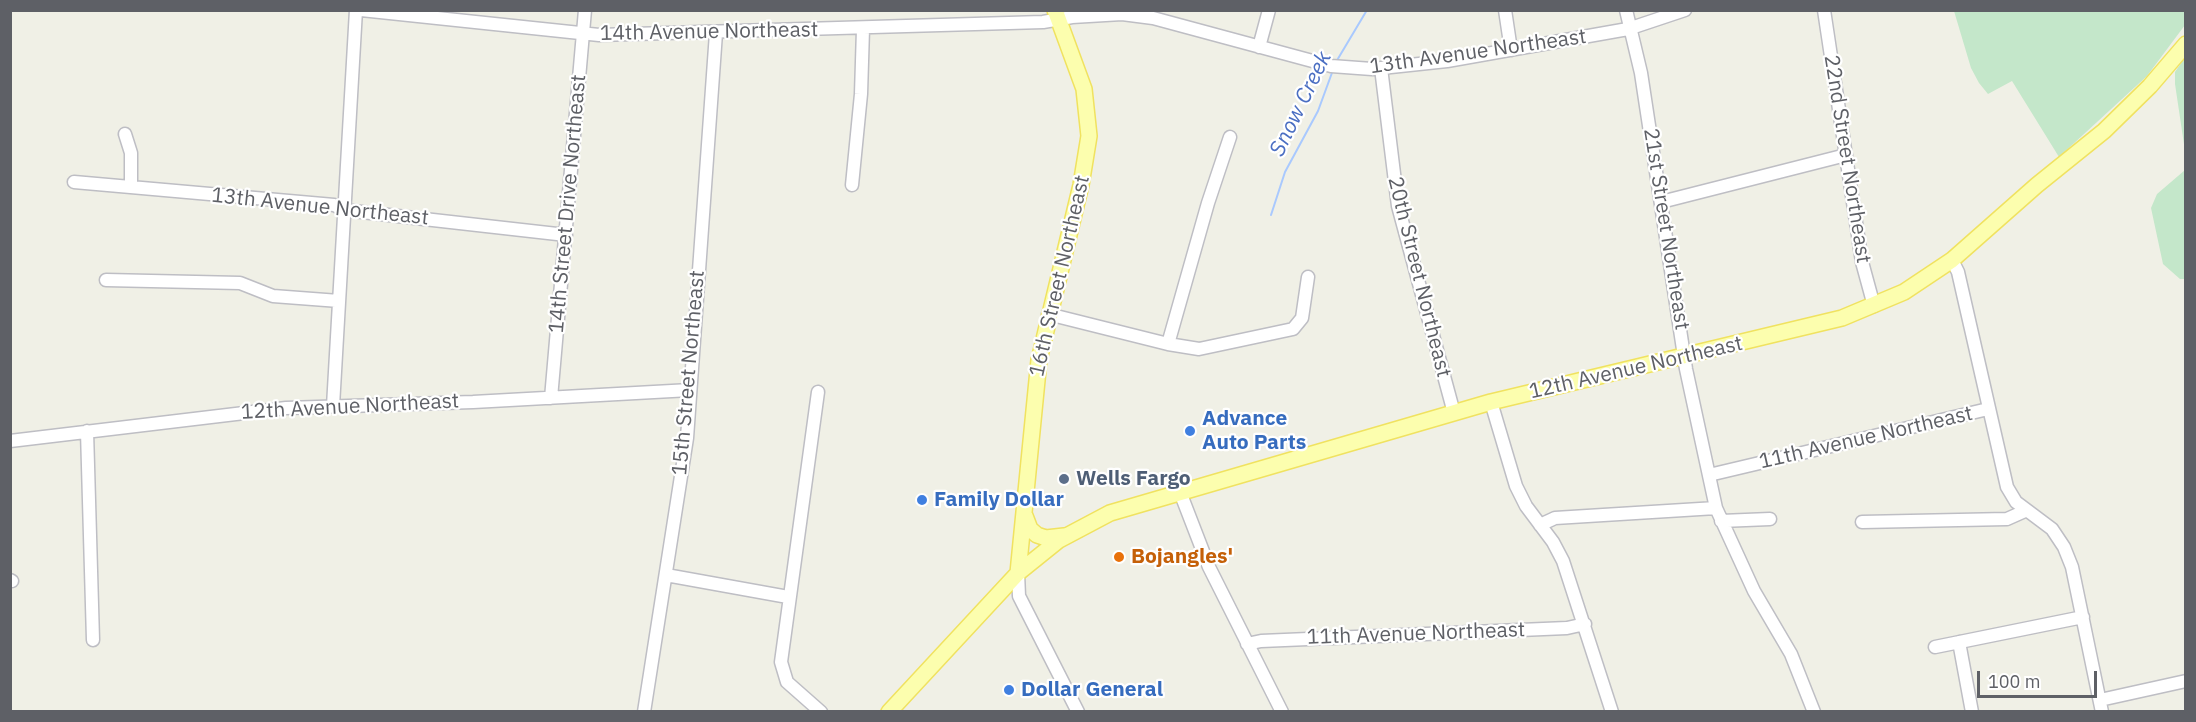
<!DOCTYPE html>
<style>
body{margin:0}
#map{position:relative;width:2196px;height:722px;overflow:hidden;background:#f0f0e6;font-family:"IBM Plex Sans",sans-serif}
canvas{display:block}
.frame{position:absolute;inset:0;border:12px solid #5e6066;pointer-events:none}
.scale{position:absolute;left:1977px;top:671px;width:120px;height:27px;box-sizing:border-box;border:3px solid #5e6066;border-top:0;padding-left:8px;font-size:18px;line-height:21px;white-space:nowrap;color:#5e6066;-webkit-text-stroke:4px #fff;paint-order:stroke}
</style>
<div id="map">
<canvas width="2196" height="722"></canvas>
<div class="frame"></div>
<div class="scale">100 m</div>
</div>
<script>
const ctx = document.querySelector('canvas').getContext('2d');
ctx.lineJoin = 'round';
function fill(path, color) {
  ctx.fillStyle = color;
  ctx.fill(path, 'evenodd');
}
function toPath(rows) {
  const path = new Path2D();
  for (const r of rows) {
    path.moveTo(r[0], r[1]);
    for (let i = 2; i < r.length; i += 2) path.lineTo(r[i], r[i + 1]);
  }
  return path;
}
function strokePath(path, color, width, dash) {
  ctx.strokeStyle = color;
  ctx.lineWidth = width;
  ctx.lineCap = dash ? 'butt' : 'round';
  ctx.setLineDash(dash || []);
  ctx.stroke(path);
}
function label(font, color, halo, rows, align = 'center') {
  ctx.font = font + ' "IBM Plex Sans",sans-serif';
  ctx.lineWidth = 4.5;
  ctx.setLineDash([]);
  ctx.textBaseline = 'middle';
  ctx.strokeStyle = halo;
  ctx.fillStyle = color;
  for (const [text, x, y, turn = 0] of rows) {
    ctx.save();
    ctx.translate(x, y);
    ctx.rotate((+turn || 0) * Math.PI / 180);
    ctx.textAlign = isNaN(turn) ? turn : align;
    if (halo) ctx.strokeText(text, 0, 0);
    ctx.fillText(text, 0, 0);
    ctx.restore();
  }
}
fill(toPath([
 [1954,11,2185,11,2185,25,2147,76,2059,157,2012,81,1988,94,1979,83,1971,68],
 [2185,57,2185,151,2175,84,2175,72],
 [2185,170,2186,279,2180,279,2163,264,2151,208,2157,194]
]), '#c4e7ca');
strokePath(toPath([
 [1336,62,1367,10],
 [1271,215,1285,172,1318,111,1333,70]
]), '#a9c9fe', 2);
const minor = toPath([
 [361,10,599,35,1043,22,1072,17,1122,14,1153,18,1331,66,1372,69,1447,61,1628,29,1685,10],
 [1505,10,1511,50],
 [1626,10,1641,73,1686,369,1716,508,1754,591,1791,654,1814,712],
 [1824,10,1862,262,1874,306],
 [1259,47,1269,10],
 [1381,68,1398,206,1454,413],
 [125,134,131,153,131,186],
 [74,182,334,205,344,210,566,235],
 [852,185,861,94,863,29],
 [1661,202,1846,155],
 [1952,260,1958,272,2007,487,2016,502,2052,529,2064,547,2072,567,2102,712],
 [106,280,240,283,273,296,339,301],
 [1048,314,1168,344,1199,349,1293,329,1302,318,1308,277],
 [1168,344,1208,203,1230,137],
 [818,392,781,662,787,682,821,712],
 [551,398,585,10],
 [1491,402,1516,486,1526,506,1553,542,1563,561,1612,712],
 [333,406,356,10],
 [87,431,93,640],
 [10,441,286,408,473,402,690,390],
 [1709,475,1988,409],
 [1180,492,1209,567,1282,712],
 [1721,521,1770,519],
 [1862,522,2007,519,2025,511],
 [1540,525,1555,518,1716,508],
 [1018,573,1019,596,1078,712],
 [666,575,788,597],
 [10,580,12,581],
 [1959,642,1972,712],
 [1247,644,1261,641,1567,628,1585,624],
 [1935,647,2083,617],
 [2100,700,2186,681],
 [644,712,687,438,716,33]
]);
const major = toPath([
 [1025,516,1030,529,1037,535,1046,538,1064,536],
 [1018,573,1039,360,1081,185,1089,136,1084,89,1055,10],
 [889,712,1018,573,1059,540,1110,513,1491,402,1842,318,1904,292,1952,260,2037,185,2104,131,2150,86,2186,44]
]);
strokePath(minor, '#bebec4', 15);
strokePath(major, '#f0e260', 18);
strokePath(minor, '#fff', 12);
strokePath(major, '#fcfeae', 15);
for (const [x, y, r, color] of [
 [1190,431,6,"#3f7fe0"],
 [1064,479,6,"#5c6f8a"],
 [922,500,6,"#3f7fe0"],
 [1119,557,6,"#e8710a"],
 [1009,690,6,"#3f7fe0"]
]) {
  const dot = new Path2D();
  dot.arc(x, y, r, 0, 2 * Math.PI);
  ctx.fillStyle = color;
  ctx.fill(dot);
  strokePath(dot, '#fff', 2);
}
label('21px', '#5e6066', '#fff', [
 ["14th Avenue Northeast",709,32,-1],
 ["13th Avenue Northeast",1478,52,-8],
 ["22nd Street Northeast",1847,159,81],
 ["14th Street Drive Northeast",568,204,-85],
 ["13th Avenue Northeast",320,207,6],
 ["21st Street Northeast",1666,229,81],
 ["16th Street Northeast",1060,276,-77],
 ["20th Street Northeast",1419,277,76],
 ["12th Avenue Northeast",1636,368,-13],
 ["15th Street Northeast",689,373,-85],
 ["12th Avenue Northeast",350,407,-3],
 ["11th Avenue Northeast",1866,438,-13],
 ["11th Avenue Northeast",1416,634,-2]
]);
label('bold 21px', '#366cbe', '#fff', [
 ["Advance",1202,419],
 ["Auto Parts",1202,443],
 ["Family Dollar",934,500],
 ["Dollar General",1021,690]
], 'left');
label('bold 21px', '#4e5e75', '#fff', [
 ["Wells Fargo",1076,479]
], 'left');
label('bold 21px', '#c56008', '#fff', [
 ["Bojangles'",1131,557]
], 'left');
label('italic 22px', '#4a6ec2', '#fff', [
 ["Snow Creek",1301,104,-64]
]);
</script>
